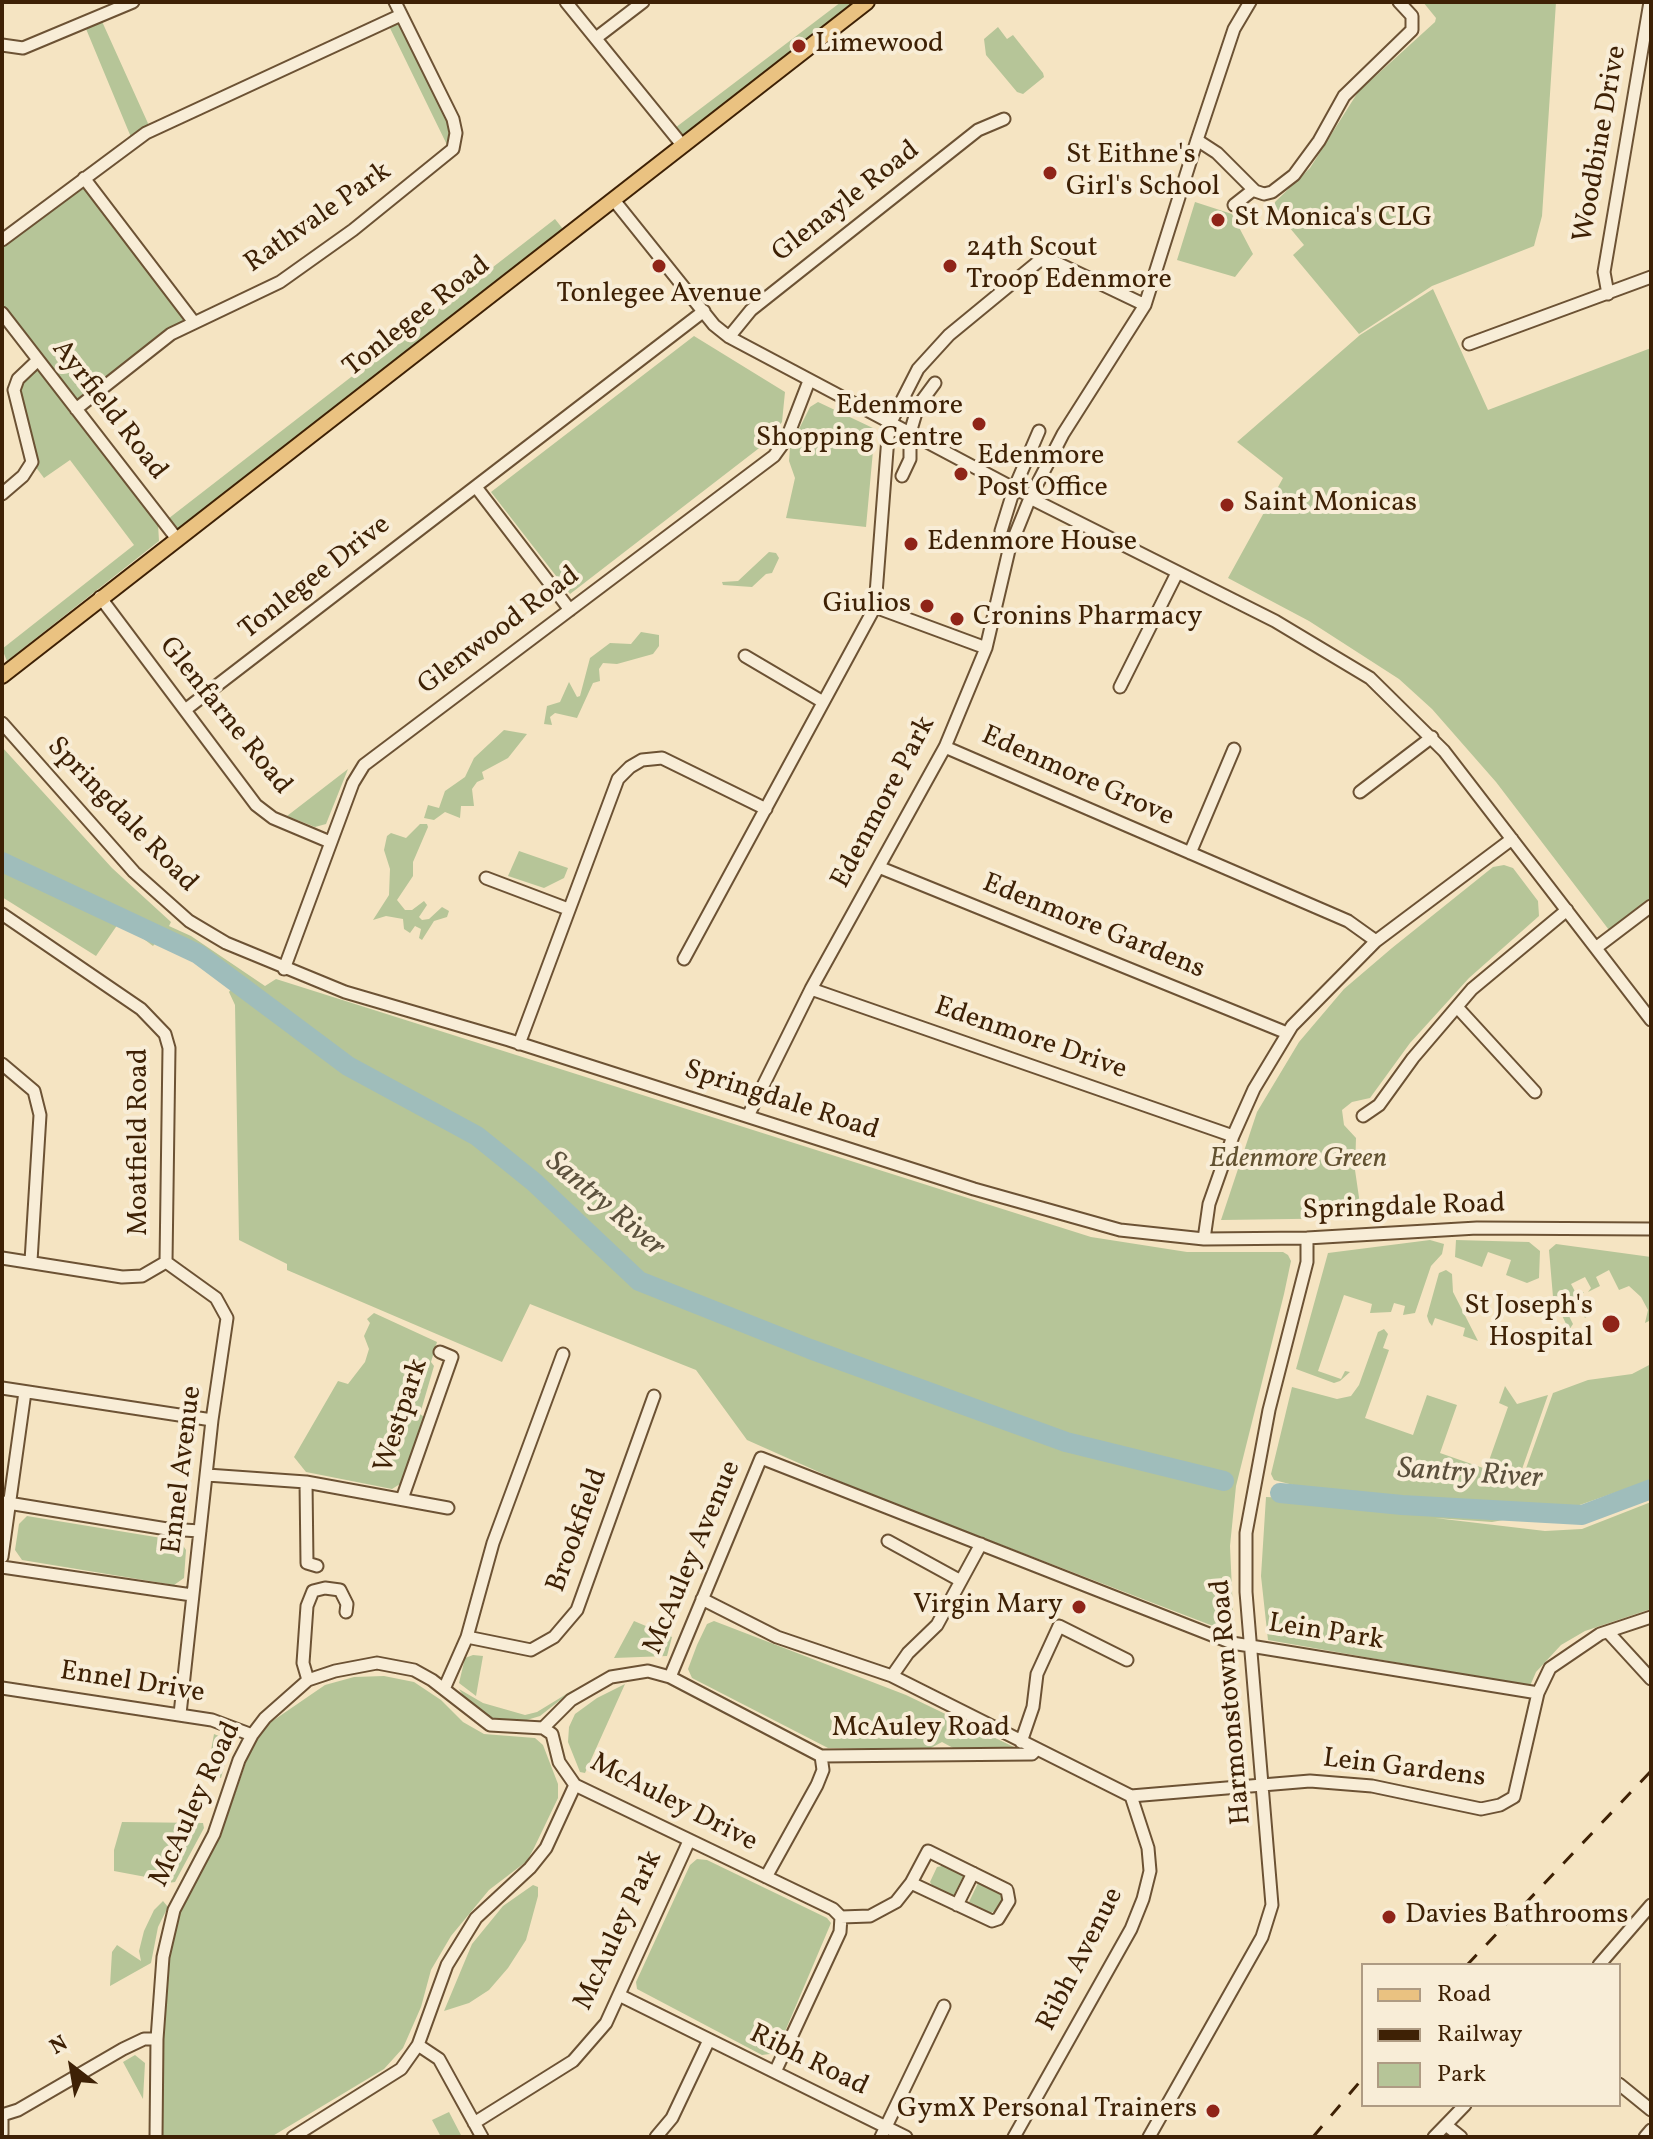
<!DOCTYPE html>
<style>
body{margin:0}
#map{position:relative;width:1653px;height:2139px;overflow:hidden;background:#f5e4c2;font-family:Vollkorn,serif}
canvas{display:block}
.frame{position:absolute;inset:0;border:4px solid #3e2105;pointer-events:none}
.legend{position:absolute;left:1361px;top:1963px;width:260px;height:144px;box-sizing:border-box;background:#f8edd7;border:2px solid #ae9b83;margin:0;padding:10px 14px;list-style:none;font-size:24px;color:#3e2105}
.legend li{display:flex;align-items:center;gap:16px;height:40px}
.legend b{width:40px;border:2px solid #ae9b83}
.north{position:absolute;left:32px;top:2027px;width:80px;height:80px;-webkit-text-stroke:6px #f8edd7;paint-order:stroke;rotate:329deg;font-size:22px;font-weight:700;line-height:32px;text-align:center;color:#3e2105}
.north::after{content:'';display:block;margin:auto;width:28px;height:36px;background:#3e2105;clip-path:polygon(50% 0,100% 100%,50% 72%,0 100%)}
</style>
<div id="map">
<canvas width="1653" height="2139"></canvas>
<div class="frame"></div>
<ul class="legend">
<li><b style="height:10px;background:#eac281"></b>Road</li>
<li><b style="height:10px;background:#3e2105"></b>Railway</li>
<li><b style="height:22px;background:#b6c598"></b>Park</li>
</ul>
<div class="north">N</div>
</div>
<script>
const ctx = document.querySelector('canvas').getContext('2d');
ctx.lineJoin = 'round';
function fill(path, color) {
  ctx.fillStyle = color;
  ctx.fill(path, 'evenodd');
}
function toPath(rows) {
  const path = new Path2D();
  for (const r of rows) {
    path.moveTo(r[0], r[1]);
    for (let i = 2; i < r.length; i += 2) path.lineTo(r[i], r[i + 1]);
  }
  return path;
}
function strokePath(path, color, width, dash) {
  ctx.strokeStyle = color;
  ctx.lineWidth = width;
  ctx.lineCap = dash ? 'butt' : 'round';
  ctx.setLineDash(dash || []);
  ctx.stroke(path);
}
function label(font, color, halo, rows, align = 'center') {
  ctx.font = font + ' Vollkorn,serif';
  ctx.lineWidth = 8;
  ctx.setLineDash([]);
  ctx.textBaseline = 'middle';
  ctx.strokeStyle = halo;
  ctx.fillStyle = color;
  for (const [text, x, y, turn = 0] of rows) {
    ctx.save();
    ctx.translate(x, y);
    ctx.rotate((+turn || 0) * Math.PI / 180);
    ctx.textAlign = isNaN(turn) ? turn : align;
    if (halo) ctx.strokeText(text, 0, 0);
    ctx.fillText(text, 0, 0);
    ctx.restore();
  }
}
fill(toPath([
 [841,2,867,2,682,145,671,131],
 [1423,2,1556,2,1542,216,1534,246,1432,286,1359,334,1293,255,1304,245,1275,210,1275,202,1310,168,1358,92,1435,22,1436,18],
 [401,16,453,119,450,151,387,22],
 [100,17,151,130,133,142,84,24],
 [998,27,1007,39,1013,35,1043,73,1044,77,1023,94,1017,92,986,55,984,39],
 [84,179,193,321,80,405,56,384,69,411,158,524,159,541,7,661,2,649,134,545,70,460,44,478,32,462,14,390,38,359,2,312,2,241],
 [1195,202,1232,214,1253,254,1235,277,1177,260],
 [555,219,567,234,177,539,164,522],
 [1433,289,1488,410,1651,348,1651,899,1609,930,1496,782,1432,709,1399,679,1309,621,1228,578,1283,478,1237,442,1360,335],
 [694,336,785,392,782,422,767,442,570,594,491,492],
 [818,402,875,429,866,527,786,518,795,478,789,461,790,447,810,407],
 [769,552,776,553,779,558,772,573,766,574,752,587,723,585,722,582,738,581],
 [641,632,659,635,659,646,653,654,617,664,603,663,599,669,600,681,593,683,577,718,555,713,550,717,552,725,544,724,547,706,560,702,569,682,577,697,580,696,590,658,610,643,631,644],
 [504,730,527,734,508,758,482,772,484,779,477,782,472,789,474,806,461,806,460,818,445,812,434,820,424,818,428,805,439,808,445,791,465,777,474,758],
 [2,747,112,868,171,922,169,926,191,936,265,986,276,979,1091,1237,1187,1252,1283,1252,1288,1255,1291,1261,1284,1294,1236,1486,1230,1546,1234,1634,866,1493,747,1440,696,1370,530,1304,502,1362,287,1270,287,1264,239,1240,235,1005,229,992,232,988,159,939,153,946,120,921,96,956,2,897],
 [348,769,326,824,315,827,287,816],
 [420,824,427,824,428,827,413,862,413,876,397,900,405,910,412,910,424,901,427,905,419,917,422,920,429,919,442,907,449,911,447,917,434,921,422,940,419,938,421,929,415,926,410,933,404,929,403,919,386,916,373,920,389,895,390,869,384,850,387,836,391,833,406,838],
 [519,851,568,868,564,878,544,888,508,876],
 [1504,865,1513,868,1538,901,1539,916,1469,978,1410,1043,1370,1098,1352,1102,1342,1110,1344,1125,1356,1138,1355,1170,1362,1218,1221,1220,1257,1112,1299,1042,1344,989,1392,948,1493,867],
 [1430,1240,1444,1244,1442,1254,1431,1266,1415,1313,1403,1315,1405,1306,1394,1303,1391,1312,1370,1313,1372,1304,1344,1295,1318,1371,1341,1379,1345,1371,1350,1372,1340,1381,1334,1383,1296,1369,1328,1253],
 [1456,1240,1529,1242,1540,1251,1539,1278,1527,1283,1506,1275,1511,1260,1488,1252,1482,1267,1455,1257],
 [1556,1244,1651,1257,1651,1320,1645,1323,1648,1310,1641,1297,1629,1286,1619,1290,1609,1270,1596,1277,1600,1286,1588,1292,1591,1288,1585,1277,1571,1284,1577,1295,1584,1292,1581,1296,1590,1314,1585,1318,1576,1301,1564,1306,1573,1324,1569,1330,1553,1297,1549,1250],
 [1446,1270,1452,1274,1453,1292,1478,1341,1463,1336,1465,1328,1435,1318,1432,1326,1429,1322,1427,1316,1439,1273],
 [374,1313,437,1342,431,1362,434,1366,420,1414,424,1417,400,1484,392,1489,306,1472,294,1457,338,1381,348,1384,365,1362,369,1349,364,1336,370,1323,367,1319],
 [1384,1329,1388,1334,1383,1348,1389,1350,1365,1418,1413,1435,1427,1395,1457,1405,1440,1453,1486,1469,1508,1407,1499,1403,1505,1386,1517,1404,1548,1395,1521,1472,1524,1474,1553,1393,1588,1380,1632,1374,1651,1364,1651,1480,1571,1508,1492,1522,1435,1518,1545,1531,1582,1529,1651,1502,1651,1609,1585,1631,1561,1645,1536,1672,1530,1686,1268,1640,1261,1576,1266,1497,1355,1501,1274,1480,1271,1474,1292,1387,1337,1399,1351,1396,1359,1385,1378,1332],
 [27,1516,180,1541,186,1550,184,1578,174,1585,22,1560,15,1550,19,1524],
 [634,1621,672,1637,667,1656,614,1658],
 [714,1621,906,1695,1016,1748,955,1749,942,1742,929,1749,828,1748,692,1678,688,1669,697,1645,707,1624],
 [473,1655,483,1656,476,1696,459,1683,465,1658],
 [384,1676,414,1682,441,1700,463,1722,484,1734,535,1738,543,1745,558,1784,558,1798,534,1848,527,1861,489,1890,451,1936,431,1970,421,2007,403,2048,384,2069,271,2137,161,2137,163,2033,172,1928,226,1820,252,1745,271,1722,325,1685,354,1677],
 [625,1684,585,1773,580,1772,568,1742,569,1727,575,1714,597,1698],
 [459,1689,483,1703,525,1715,537,1712,573,1690,540,1716,520,1722,490,1718,468,1703],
 [214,1734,221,1737,229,1749,221,1778,207,1773],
 [122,1822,203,1823,204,1828,175,1882,160,1884,146,1877,114,1871,114,1850],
 [697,1859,707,1860,827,1918,831,1923,778,2048,770,2054,762,2055,637,1989,636,1982,690,1865],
 [947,1865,966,1874,953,1899,935,1890,930,1882,937,1867],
 [979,1881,1001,1892,1003,1897,998,1910,990,1913,969,1902],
 [533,1885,538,1887,538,1896,526,1940,508,1968,489,1990,469,2003,444,2011,472,1944,503,1906],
 [163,1901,168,1907,158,1927,151,1963,110,1986,112,1952,117,1945,141,1961,139,1951,144,1931,154,1910],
 [135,2055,145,2063,143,2099,123,2062],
 [449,2112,462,2137,441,2137,432,2120]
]), '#b6c598');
strokePath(toPath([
 [2,862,198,954,348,1066,477,1136,534,1182,639,1281,810,1349,1066,1442,1224,1481],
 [1280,1493,1402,1505,1582,1515,1651,1489]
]), '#9fbdbb', 20);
const minor = toPath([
 [566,2,683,146],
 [1250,2,1234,29,1197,140,1217,153,1255,191,1264,194,1272,192,1294,175,1319,141,1344,96,1412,30,1412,16,1399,2],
 [596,38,643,2],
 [2,45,23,48,133,2],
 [84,178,193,321],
 [613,199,714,325,729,337,1021,492],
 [1234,205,1253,190],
 [2,240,146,133,401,15],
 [1608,294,1604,272,1650,2],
 [2,313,177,539],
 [729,337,751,310,978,130,1004,119],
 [1469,344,1651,277],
 [76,409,171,334,280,282,353,230,453,149,456,133,453,119,395,2],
 [902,476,910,459,910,433,918,406,935,383],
 [476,487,570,610],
 [2,494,23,476,32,462,14,390,18,379,38,360],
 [1030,498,1275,621,1370,678,1444,751,1651,1020],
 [1001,531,1014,489,1039,431],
 [100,597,256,805,273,818,330,842],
 [875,607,986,648],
 [745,656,823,702],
 [1120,687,1177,573],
 [185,710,704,311],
 [2,723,134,872,189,921,226,943,345,992,509,1040,974,1189,1120,1230,1204,1239,1307,1238,1477,1228,1651,1229],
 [945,747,1348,921,1376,941],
 [1360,792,1432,737],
 [1190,853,1234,749],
 [881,868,1287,1033],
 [486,878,568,909],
 [2,914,141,1009,165,1034,169,1048,166,1262],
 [1597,947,1651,906],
 [684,959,875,607,888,437,891,422,918,369,949,335,1039,261,1053,261,1145,305],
 [284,969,353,783,364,765,774,456,787,438,809,381],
 [811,989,1233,1136],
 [1457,1007,1535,1092],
 [519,1044,618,779,630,767,642,760,662,758,766,809],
 [2,1064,34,1091,40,1115,31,1261],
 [748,1116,811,989,945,747,986,648,1009,550,1030,498,1063,434,1145,305,1197,140],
 [1363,1116,1379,1105,1413,1058,1472,989,1567,910],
 [1204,1239,1209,1204,1233,1136,1254,1089,1292,1026,1376,941,1512,839],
 [2,1258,122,1277,142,1276,166,1262],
 [166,1262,216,1298,227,1318,212,1420,180,1714],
 [2,1388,212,1420],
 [207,1475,306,1482,448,1508],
 [306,1482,307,1563,317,1566],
 [402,1499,452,1357,440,1352],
 [2,1502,167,1529,200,1531],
 [888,1541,961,1581],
 [2,1557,25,1392],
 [2,1567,192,1595],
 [702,1599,777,1637,892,1676,1131,1796],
 [1608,1632,1651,1679],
 [467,1637,531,1650,554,1637,577,1610,654,1396],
 [892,1676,908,1653,937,1625,981,1544],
 [670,1677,761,1458,1232,1643,1538,1693],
 [308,1680,303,1663,307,1606,313,1591,325,1588,340,1590,347,1604,346,1612],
 [2,1688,212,1720,252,1735],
 [444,1689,467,1637,493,1543,563,1354],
 [543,1728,571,1700,611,1677,648,1671,670,1677,821,1756,1032,1754,1037,1749],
 [1021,1742,1033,1707,1037,1674,1059,1626,1127,1660],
 [1131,1796,1310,1781,1372,1786,1481,1809,1500,1805,1514,1797,1538,1693,1550,1668,1600,1634,1651,1617],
 [766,1877,817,1785,823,1770,821,1756],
 [957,1905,973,1873],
 [1599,1965,1651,1905],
 [621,1996,906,2137],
 [418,2045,439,2059,482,2137],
 [775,2072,840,1932,841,1917],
 [1619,2084,1651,2110],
 [474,2123,573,2061,606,2023,689,1841],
 [1446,2125,1461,2137],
 [2,2134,2,2115,18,2110,123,2049,144,2039,157,2039],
 [156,2137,157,2039,163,1957,174,1910,214,1834,239,1760,252,1735,265,1718,308,1680,335,1671,377,1663,414,1670,432,1680,490,1725,543,1728,552,1734,559,1762,575,1785,833,1909,841,1917,870,1916,896,1902,911,1883,992,1921,998,1919,1009,1901,1007,1890,928,1851,911,1883],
 [293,2137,401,2069,418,2045,447,1965,476,1918,530,1868,546,1848,575,1785],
 [656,2137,672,2118,709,2040],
 [881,2137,944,2006],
 [1014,2137,1131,1929,1143,1899,1150,1871,1148,1848,1131,1796],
 [1149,2137,1262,1937,1272,1905,1246,1592,1246,1533,1269,1410,1307,1262,1307,1238],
 [1434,2137,1465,2105],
 [1645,2137,1651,2130]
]);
const major = toPath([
 [2,676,867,2]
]);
strokePath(minor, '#6c5234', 15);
strokePath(major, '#3e2105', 18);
strokePath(minor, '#f8edd7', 11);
strokePath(major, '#eac281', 14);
strokePath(toPath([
 [1467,1965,1651,1771],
 [1313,2137,1363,2078]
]), '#3e2105', 3, [14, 14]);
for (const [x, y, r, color] of [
 [799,46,8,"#8f2418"],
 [1050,173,8,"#8f2418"],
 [1218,220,8,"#8f2418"],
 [659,266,8,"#8f2418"],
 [950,266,8,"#8f2418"],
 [979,424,8,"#8f2418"],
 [961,474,8,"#8f2418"],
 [1227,505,8,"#8f2418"],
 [911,544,8,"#8f2418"],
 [927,606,8,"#8f2418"],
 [957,619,8,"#8f2418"],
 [1611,1324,10,"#8f2418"],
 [1079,1607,8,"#8f2418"],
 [1389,1917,8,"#8f2418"],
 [1213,2111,8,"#8f2418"]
]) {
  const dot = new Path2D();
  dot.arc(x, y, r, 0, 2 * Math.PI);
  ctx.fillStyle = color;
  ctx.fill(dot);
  strokePath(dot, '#f8edd7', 3);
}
label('28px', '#3e2105', '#f8edd7', [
 ["Limewood",815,46],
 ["St Eithne's",1066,157],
 ["Girl's School",1066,189],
 ["St Monica's CLG",1234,220],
 ["24th Scout",966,250],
 ["Troop Edenmore",966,282],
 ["Tonlegee Avenue",659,296,"center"],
 ["Edenmore",963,408,"right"],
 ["Shopping Centre",963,440,"right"],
 ["Edenmore",977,458],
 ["Post Office",977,490],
 ["Saint Monicas",1243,505],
 ["Edenmore House",927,544],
 ["Giulios",911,606,"right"],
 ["Cronins Pharmacy",973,619],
 ["St Joseph's",1593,1308,"right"],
 ["Hospital",1593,1340,"right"],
 ["Virgin Mary",1063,1607,"right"],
 ["Davies Bathrooms",1405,1917],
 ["GymX Personal Trainers",1197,2111,"right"]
], 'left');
label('28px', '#3e2105', '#f8edd7', [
 ["Woodbine Drive",1602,144,-80],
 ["Glenayle Road",847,203,-38],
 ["Rathvale Park",319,219,-35],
 ["Tonlegee Road",418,318,-38],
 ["Ayrfield Road",108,411,52],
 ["Tonlegee Drive",316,579,-38],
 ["Glenwood Road",500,632,-37],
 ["Glenfarne Road",224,717,51],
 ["Edenmore Grove",1077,778,24],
 ["Edenmore Park",885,803,-62],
 ["Springdale Road",121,816,46],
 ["Edenmore Gardens",1093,928,22],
 ["Edenmore Drive",1030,1040,19],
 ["Springdale Road",781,1102,18],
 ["Moatfield Road",141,1142,-90],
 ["Springdale Road",1404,1209,-2],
 ["Westpark",403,1416,-72],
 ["Ennel Avenue",184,1470,-83],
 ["Brookfield",579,1531,-70],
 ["McAuley Avenue",694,1558,-67],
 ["Lein Park",1326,1634,9],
 ["Ennel Drive",132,1684,9],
 ["Harmonstown Road",1233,1702,-95],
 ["McAuley Road",921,1730],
 ["Lein Gardens",1404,1770,7],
 ["McAuley Drive",673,1804,27],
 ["McAuley Road",197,1805,-65],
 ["McAuley Park",620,1931,-65],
 ["Ribh Avenue",1082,1960,-63],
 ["Ribh Road",808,2062,26]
]);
label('italic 28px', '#625231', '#f8edd7', [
 ["Edenmore Green",1298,1161]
]);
label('italic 30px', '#5b503c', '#f8edd7', [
 ["Santry River",604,1206,40],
 ["Santry River",1470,1476,4]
]);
</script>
